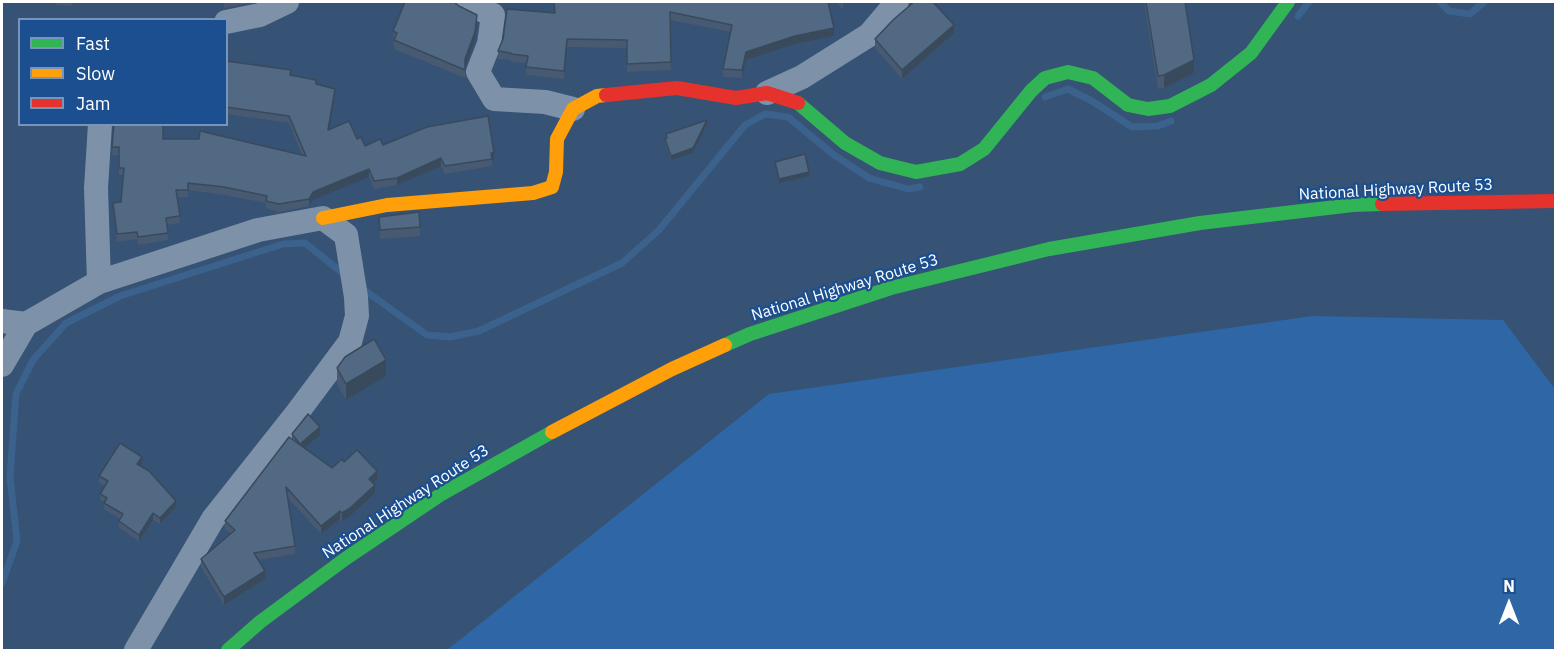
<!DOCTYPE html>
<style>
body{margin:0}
#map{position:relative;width:1557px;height:652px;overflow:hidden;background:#365274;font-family:"IBM Plex Sans",sans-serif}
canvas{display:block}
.frame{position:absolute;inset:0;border:3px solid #fff;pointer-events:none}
.legend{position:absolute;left:18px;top:18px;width:210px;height:108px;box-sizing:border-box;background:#1b4f8f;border:2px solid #7695bc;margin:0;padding:8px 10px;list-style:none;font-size:18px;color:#fff}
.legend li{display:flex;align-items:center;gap:12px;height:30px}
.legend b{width:30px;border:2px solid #7695bc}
.north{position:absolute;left:1479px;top:574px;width:60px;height:60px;-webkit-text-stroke:4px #1b4f8f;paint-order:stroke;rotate:0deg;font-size:16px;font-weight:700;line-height:24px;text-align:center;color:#fff}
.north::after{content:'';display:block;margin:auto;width:21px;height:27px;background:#fff;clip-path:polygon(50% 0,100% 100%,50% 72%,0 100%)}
</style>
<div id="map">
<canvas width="1557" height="652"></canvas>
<div class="frame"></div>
<ul class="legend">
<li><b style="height:8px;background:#30b455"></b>Fast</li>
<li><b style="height:8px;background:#ff9f0a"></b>Slow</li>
<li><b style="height:8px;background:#e5322d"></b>Jam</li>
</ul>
<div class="north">N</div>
</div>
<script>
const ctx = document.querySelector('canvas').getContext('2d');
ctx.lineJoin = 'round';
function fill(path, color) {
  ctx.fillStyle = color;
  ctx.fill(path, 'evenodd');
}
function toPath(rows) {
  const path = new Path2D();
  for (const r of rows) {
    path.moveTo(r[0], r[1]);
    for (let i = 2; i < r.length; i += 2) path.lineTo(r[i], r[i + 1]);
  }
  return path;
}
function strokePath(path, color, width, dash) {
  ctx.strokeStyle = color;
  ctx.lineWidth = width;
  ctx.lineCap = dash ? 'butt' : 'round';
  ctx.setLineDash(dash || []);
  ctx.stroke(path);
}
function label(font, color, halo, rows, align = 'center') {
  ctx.font = font + ' "IBM Plex Sans",sans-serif';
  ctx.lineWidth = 4.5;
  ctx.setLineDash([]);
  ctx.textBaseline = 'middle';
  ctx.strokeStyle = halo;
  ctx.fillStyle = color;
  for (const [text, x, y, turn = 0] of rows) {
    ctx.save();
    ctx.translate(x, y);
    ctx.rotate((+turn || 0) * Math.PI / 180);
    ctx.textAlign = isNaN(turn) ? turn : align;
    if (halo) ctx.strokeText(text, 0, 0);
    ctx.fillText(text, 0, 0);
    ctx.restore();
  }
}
fill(toPath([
 [1312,316,1503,320,1555,389,1555,650,447,650,769,394]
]), '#2f66a5');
strokePath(toPath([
 [1440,2,1449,11,1470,14,1484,2],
 [1298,16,1309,2],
 [1045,97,1068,89,1092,101,1132,127,1158,126,1171,121],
 [360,287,427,335,450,337,479,331,622,263,659,230,745,125,765,114,788,117,834,155,869,178,908,189,920,187],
 [2,583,17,541,10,477,16,394,33,360,66,323,120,296,283,244,305,243,345,275]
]), '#3b618d', 7);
strokePath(toPath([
 [465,2,493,15,489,44,478,72,494,99,545,102,573,109],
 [226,22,260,15,287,2],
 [767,93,802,77,869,35,897,2],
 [99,282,96,188,100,124],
 [2,321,26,324,99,282,258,230,323,218,346,235,356,297,357,316,350,342,297,413,213,519,136,650],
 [2,365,26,324]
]), '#7d92a8', 24);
strokePath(toPath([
 [798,103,845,143,880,163,916,172,960,164,984,149,1031,91,1045,78,1068,72,1093,78,1128,105,1148,109,1170,106,1211,85,1251,53,1288,2],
 [725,345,750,334,891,288,1049,249,1200,223,1353,205,1382,204],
 [228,650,260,622,345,559,440,495,552,432]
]), '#30b455', 14);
strokePath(toPath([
 [323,218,387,205,533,193,552,187,556,172,557,139,573,109,597,96,606,95],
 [552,432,672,369,725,345]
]), '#ff9f0a', 14);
strokePath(toPath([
 [606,95,677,88,736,98,767,93,798,103],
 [1382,204,1556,201]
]), '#e5322d', 14);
fill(toPath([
 [55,2,72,2,72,6,57,5],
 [224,2,249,2,249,3,224,8],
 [828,2,834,36,795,44,746,60,742,78,723,77,723,69,731,32,670,20,671,70,627,72,627,48,567,47,564,79,526,75,527,63,511,62,511,60,498,59,498,51,554,13],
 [836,2,843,2,843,10],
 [1144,2,1185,2,1194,73,1164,88,1158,89],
 [477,23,475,40,465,66,465,78,394,49,393,31],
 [954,33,902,79,875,48,875,39],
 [226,61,291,75,316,84,335,96,329,129,357,139,365,146,383,145,427,127,494,160,492,161,492,166,445,174,441,166,397,185,374,189,369,177,313,200,309,206,279,212,266,208,266,203,224,195,188,190,188,197,177,197,180,223,167,225,168,240,138,245,137,239,117,242,113,210,113,203,121,202,123,175,119,175,119,155,112,155,114,124,152,124,163,139,302,155,289,123,226,114],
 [707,124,693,153,671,160,665,143,666,134],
 [379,217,420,227,420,236,380,239],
 [337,368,386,376,346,400,337,384],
 [292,434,320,435,304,448,332,468,344,462,377,479,373,483,375,493,350,516,342,521,340,519,321,534,287,497,295,546,295,554,258,560,265,579,224,605,201,567,201,559,231,534,225,529,225,521,292,439],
 [142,463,140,466,176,507,160,524,153,520,139,541,119,528,119,521,120,519,104,509,104,502,100,500,100,494,105,486,99,483,99,476]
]), '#475a72');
fill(toPath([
 [477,15,477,23,475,40,465,67,465,59],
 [954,25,954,33,902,79,902,70],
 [834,28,834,36,795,44,746,60,742,78,742,70,746,52,795,36],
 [567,39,567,47,564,79,564,71],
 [1194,60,1194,73,1164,88,1164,75],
 [335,89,335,96,328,137,328,130],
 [707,120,707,124,693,153,671,160,671,156],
 [491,153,494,153,494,160,492,161],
 [441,158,441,166,397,185,397,178],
 [369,169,369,177,313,200,309,206,309,199,313,192],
 [809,172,809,176,779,183,779,179],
 [386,360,386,376,346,400,346,384],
 [320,427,320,435,300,452,300,444],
 [142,457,142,463,137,471,137,464],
 [377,471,377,479,369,487,369,479],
 [375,485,375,493,350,516,342,521,342,513],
 [176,501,176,507,160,524,160,518],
 [340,511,340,519,321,534,321,526],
 [153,513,153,520,139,541,139,535],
 [265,571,265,579,224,605,224,597]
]), '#394a5c');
const building = toPath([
 [405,2,454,2,459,6,477,15,475,32,465,59,465,70,394,40,397,33,393,31,405,2],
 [554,2,828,2,834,28,795,36,746,52,742,70,723,69,732,25,670,12,671,62,627,64,627,40,567,39,564,71,526,67,528,56,511,54,511,53,498,51,503,39,507,9,555,13,554,2],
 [914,2,933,2,954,25,902,70,875,39,894,19,914,2],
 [1146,2,1185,2,1194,60,1164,75,1158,76,1146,2],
 [226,61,291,70,290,75,316,80,316,84,335,89,328,130,349,121,357,139,361,137,365,146,380,139,383,145,427,127,488,116,494,153,491,153,492,159,445,166,441,158,397,178,374,181,369,169,313,192,309,199,279,204,266,201,267,196,224,187,188,183,188,190,176,190,180,216,166,218,168,233,138,237,137,232,117,234,113,203,121,202,124,168,119,168,119,147,112,147,114,124,163,125,163,139,199,139,200,131,306,156,289,116,226,107,226,61],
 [707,120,693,148,671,156,665,139,667,138,666,134,707,120],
 [805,154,809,172,779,179,775,162,805,154],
 [419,212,420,227,380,230,379,217,419,212],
 [374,339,386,360,346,384,337,368,345,357,374,339],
 [308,414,320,427,300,444,292,434,308,414],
 [289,437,332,468,342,459,344,462,357,450,377,471,369,479,375,485,350,508,342,513,340,511,321,526,286,487,295,546,254,553,265,571,224,597,201,559,235,530,225,521,289,437],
 [120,443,142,457,137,464,149,471,176,501,160,518,153,513,139,535,119,521,123,514,104,503,107,498,100,494,108,481,99,476,120,443]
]);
fill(building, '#526984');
strokePath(building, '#394a5c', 1.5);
label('16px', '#fff', '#1b4f8f', [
 ["National Highway Route 53",1396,190,-3],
 ["National Highway Route 53",845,288,-17],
 ["National Highway Route 53",406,502,-33]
]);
</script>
